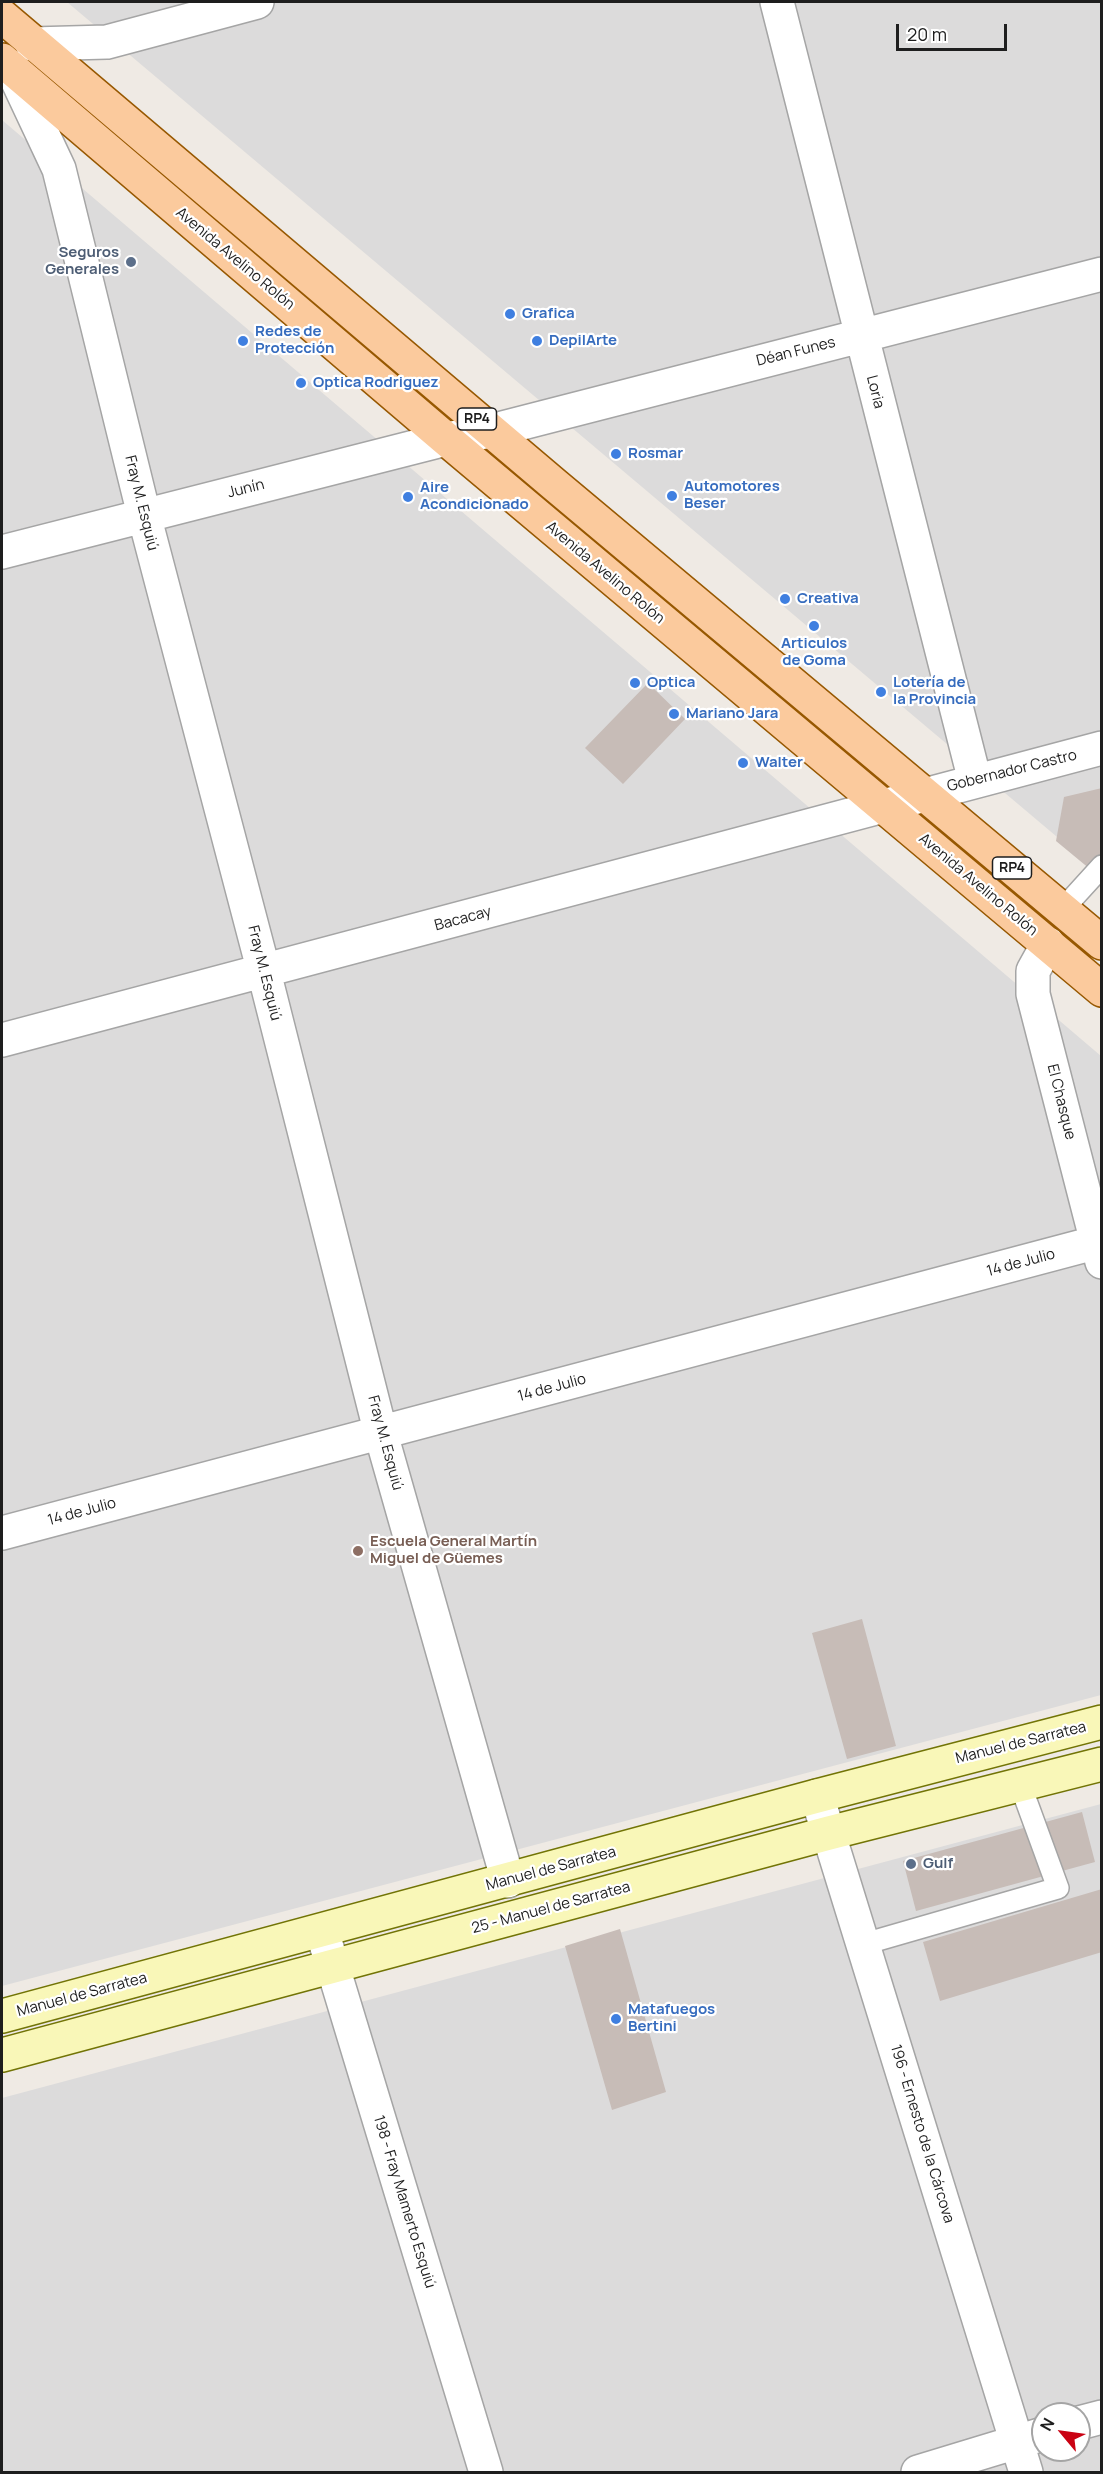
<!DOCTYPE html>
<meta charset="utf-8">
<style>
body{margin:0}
#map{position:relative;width:1103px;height:2474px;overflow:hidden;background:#efeae4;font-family:Manrope,sans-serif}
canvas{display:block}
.frame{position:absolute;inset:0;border:3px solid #1e1e1e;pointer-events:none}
.north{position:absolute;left:1031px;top:2402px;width:60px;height:60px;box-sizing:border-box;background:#fff;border:2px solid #a5a5a5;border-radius:50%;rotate:299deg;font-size:16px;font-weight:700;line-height:24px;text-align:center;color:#1e1e1e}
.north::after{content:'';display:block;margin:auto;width:21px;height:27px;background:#ca0213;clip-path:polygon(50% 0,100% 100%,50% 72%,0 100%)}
.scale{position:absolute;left:896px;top:24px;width:111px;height:27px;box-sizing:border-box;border:3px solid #1e1e1e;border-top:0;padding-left:8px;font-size:18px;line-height:21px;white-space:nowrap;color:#1e1e1e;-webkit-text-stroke:4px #fff;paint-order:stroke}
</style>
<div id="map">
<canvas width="1103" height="2474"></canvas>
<div class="frame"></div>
<div class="north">N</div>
<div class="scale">20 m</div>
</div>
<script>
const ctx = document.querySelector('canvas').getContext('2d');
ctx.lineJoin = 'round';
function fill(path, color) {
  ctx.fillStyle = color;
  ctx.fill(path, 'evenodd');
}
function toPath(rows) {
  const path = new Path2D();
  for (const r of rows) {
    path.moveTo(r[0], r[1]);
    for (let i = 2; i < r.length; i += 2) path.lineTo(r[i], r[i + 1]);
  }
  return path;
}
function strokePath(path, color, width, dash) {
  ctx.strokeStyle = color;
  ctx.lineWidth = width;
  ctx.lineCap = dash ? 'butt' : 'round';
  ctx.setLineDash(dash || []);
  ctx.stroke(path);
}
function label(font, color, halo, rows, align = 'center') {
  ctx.font = font + ' Manrope,sans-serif';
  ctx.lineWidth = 4.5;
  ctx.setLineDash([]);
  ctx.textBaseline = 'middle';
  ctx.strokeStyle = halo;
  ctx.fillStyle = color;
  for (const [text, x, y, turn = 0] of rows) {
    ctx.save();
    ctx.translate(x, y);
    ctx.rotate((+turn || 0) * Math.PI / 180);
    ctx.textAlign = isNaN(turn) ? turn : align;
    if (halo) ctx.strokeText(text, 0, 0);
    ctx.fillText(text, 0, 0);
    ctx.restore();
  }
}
fill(toPath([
 [67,2,1101,2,1101,874],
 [2,120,1101,1056,1101,1695,2,1986],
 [1101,1804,1101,2472,2,2472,2,2098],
 [1043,2414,1079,2414,1079,2450,1043,2450]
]), '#dcdbdb');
fill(toPath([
 [648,683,685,719,623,784,585,748],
 [1102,788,1102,879,1056,841,1064,797],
 [862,1619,896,1746,847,1759,812,1633],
 [1082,1812,1095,1862,916,1911,903,1861],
 [1102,1889,1102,1952,940,2001,923,1942],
 [620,1929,666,2092,612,2110,565,1946]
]), '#c7bcb7');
const lane = toPath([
 [1062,910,1102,866],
 [864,1944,1058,1888,1020,1784]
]);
const street = toPath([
 [777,2,975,781],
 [32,44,107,42,257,2],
 [12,69,59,169,144,515,264,972,381,1434,508,1881],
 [2,552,446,439,491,431,1102,274],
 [1048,944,1033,971,1033,994,1102,1262],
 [2,1040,1102,748],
 [2,1533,1102,1241],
 [817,1796,1026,2472],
 [322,1931,486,2472],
 [1079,2423,1102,2417],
 [918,2472,1043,2434]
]);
const secondary = toPath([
 [2,2016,817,1796,1102,1722],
 [2,2055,829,1833,1102,1764]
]);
const primary = toPath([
 [2,16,555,485,1102,943],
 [2,60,446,439,1102,990]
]);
strokePath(lane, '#a5a5a5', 24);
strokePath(street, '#a5a5a5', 36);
strokePath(secondary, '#727406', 36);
strokePath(primary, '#975801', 36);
strokePath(lane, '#fff', 21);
strokePath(street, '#fff', 33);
strokePath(secondary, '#f9f7b8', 33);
strokePath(primary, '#fbca9d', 33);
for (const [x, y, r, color] of [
 [131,262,6,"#5c6f8a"],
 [510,314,6,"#3f7fe0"],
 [243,341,6,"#3f7fe0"],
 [537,341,6,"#3f7fe0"],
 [301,383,6,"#3f7fe0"],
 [616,454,6,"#3f7fe0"],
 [672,496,6,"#3f7fe0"],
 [408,497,6,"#3f7fe0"],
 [785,599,6,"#3f7fe0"],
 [814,626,6,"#3f7fe0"],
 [635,683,6,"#3f7fe0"],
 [881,692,6,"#3f7fe0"],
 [674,714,6,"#3f7fe0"],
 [743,763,6,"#3f7fe0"],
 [358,1551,6,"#8d6e63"],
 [911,1864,6,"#5c6f8a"],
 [616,2019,6,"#3f7fe0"]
]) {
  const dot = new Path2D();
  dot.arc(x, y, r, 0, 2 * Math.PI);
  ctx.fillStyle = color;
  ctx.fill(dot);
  strokePath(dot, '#fff', 2);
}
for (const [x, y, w] of [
 [477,419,39],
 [1012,868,39]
]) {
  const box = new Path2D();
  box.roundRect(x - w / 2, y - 11, w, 22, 4.5);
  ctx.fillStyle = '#fff';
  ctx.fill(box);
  strokePath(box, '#1e1e1e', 1.5);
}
label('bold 14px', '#1e1e1e', null, [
 ["RP4",477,419],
 ["RP4",1012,868]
]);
label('bold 15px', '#4e5e75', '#fff', [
 ["Seguros",119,253],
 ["Generales",119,270],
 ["Gulf",923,1864,"left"]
], 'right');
label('15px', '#1e1e1e', '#fff', [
 ["Avenida Avelino Rolón",235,259,40],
 ["Déan Funes",796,352,-14],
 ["Loria",875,392,76],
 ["Junín",246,489,-14],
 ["Fray M. Esquiú",141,503,76],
 ["Avenida Avelino Rolón",605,573,40],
 ["Gobernador Castro",1012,771,-14],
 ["Avenida Avelino Rolón",978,885,40],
 ["Bacacay",463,919,-15],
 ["Fray M. Esquiú",264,973,76],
 ["El Chasque",1061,1102,76],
 ["14 de Julio",1021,1263,-15],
 ["14 de Julio",552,1388,-15],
 ["Fray M. Esquiú",385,1443,75],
 ["14 de Julio",82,1512,-15],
 ["Manuel de Sarratea",1021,1743,-14],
 ["Manuel de Sarratea",551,1869,-15],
 ["25 - Manuel de Sarratea",551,1908,-15],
 ["Manuel de Sarratea",82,1995,-15],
 ["196 - Ernesto de la Cárcova",922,2134,73],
 ["198 - Fray Mamerto Esquiú",404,2202,73]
]);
label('bold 15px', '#366cbe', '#fff', [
 ["Grafica",522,314],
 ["Redes de",255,332],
 ["Protección",255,349],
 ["DepilArte",549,341],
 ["Optica Rodriguez",313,383],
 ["Rosmar",628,454],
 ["Automotores",684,487],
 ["Beser",684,504],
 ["Aire",420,488],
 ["Acondicionado",420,505],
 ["Creativa",797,599],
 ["Articulos",814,644,"center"],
 ["de Goma",814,661,"center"],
 ["Optica",647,683],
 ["Lotería de",893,683],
 ["la Provincia",893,700],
 ["Mariano Jara",686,714],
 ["Walter",755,763],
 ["Matafuegos",628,2010],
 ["Bertini",628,2027]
], 'left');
label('bold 15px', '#785e54', '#fff', [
 ["Escuela General Martín",370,1542],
 ["Miguel de Güemes",370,1559]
], 'left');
</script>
